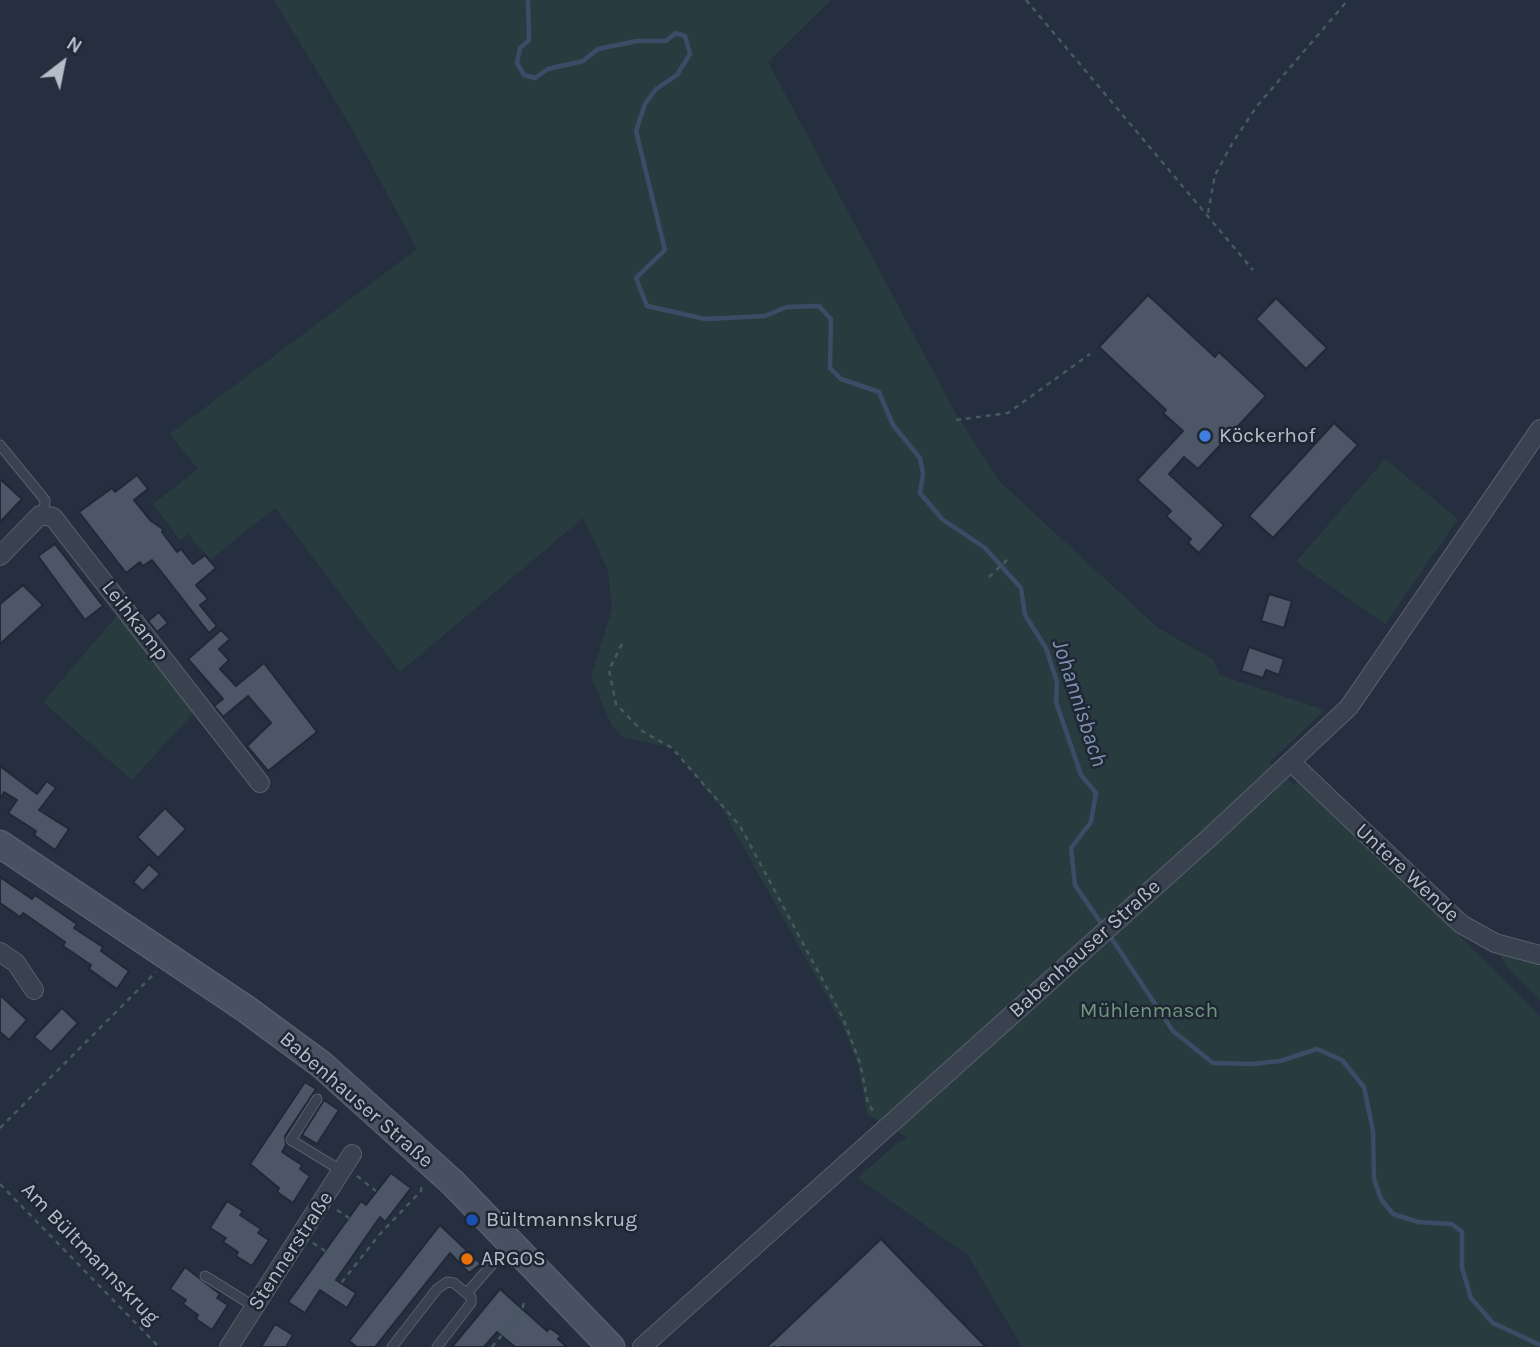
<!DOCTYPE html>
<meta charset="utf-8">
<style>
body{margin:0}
#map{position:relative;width:1540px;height:1347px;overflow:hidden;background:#262f3f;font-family:Karla,sans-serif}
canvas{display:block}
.north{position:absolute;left:28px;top:28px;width:70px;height:70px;-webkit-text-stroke:5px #1f2634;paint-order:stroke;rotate:32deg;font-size:19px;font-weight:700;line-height:28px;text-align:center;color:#b6bdc9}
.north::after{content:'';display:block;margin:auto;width:24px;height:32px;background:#b6bdc9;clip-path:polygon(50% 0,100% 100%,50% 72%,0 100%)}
</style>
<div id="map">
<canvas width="1540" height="1347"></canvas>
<div class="north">N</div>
</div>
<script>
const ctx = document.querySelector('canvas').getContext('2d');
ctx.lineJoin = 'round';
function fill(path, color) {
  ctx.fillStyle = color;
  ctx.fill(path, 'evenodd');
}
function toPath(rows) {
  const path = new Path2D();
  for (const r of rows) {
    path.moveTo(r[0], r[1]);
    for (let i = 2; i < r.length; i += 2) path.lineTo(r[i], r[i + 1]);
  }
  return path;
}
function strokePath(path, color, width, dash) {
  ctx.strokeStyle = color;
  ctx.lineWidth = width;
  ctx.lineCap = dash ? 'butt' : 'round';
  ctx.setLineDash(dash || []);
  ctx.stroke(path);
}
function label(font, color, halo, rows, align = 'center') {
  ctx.font = font + ' Karla,sans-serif';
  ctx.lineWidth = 5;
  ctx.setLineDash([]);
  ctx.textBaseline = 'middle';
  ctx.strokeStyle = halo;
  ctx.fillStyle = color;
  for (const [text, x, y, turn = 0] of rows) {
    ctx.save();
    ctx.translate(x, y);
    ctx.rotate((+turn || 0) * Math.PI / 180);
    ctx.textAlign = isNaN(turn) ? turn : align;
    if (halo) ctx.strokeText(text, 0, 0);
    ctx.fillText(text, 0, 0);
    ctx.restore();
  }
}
fill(toPath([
 [274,0,831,0,768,62,955,412,999,481,1158,628,1214,660,1219,675,1325,710,1269,762,1294,785,1299,781,1492,967,1540,1017,1540,1347,1022,1347,968,1255,858,1178,898,1142,908,1138,867,1114,858,1065,841,1022,721,807,673,748,622,737,612,726,591,677,612,609,608,570,583,518,400,672,275,508,210,560,188,534,180,540,153,504,198,469,170,434,417,249,354,132],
 [1385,459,1458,519,1385,624,1296,562],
 [120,612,195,711,132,780,43,702],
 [1504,950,1540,960,1540,1001,1507,967,1500,955]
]), '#283c40');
strokePath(toPath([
 [528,0,529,40,520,48,517,63,524,75,535,78,548,69,583,61,598,49,637,41,666,41,676,33,685,36,690,54,677,75,656,89,645,104,636,131,665,250,636,278,647,306,705,319,765,316,787,307,819,306,831,319,830,368,841,379,879,392,893,425,920,458,923,474,920,493,942,519,985,548,1021,588,1025,615,1046,648,1057,682,1056,702,1081,775,1096,793,1091,822,1071,848,1075,885,1103,926],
 [1108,933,1173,1031,1213,1063,1252,1064,1280,1061,1317,1049,1342,1060,1364,1087,1373,1131,1374,1179,1381,1199,1393,1214,1418,1222,1452,1224,1462,1232,1462,1268,1471,1298,1493,1323,1540,1345]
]), '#3c4c67', 4.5);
const building = toPath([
 [1148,295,1215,357,1219,352,1266,396,1198,469,1184,457,1169,474,1224,525,1199,553,1188,543,1191,539,1166,516,1171,511,1137,480,1183,431,1163,413,1166,410,1099,347,1148,295],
 [1276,298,1327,348,1306,369,1256,319,1276,298],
 [1334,423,1358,445,1273,538,1249,516,1334,423],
 [137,475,148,489,134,500,151,521,163,529,162,532,177,552,181,549,193,564,205,555,216,568,196,585,208,599,200,605,217,626,209,633,152,560,143,566,140,562,126,573,79,512,112,488,115,492,137,475],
 [0,479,22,499,0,522,0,479],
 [55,544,103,606,85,620,38,556,55,544],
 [23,585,43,605,0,644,0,604,23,585],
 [1269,594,1292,601,1284,628,1261,621,1269,594],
 [159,612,168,623,157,632,148,621,159,612],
 [221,630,230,639,219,649,229,660,220,669,236,686,264,663,317,732,268,771,247,746,271,723,248,696,223,717,214,706,223,699,188,659,221,630],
 [1249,647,1284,659,1279,675,1266,670,1263,678,1241,671,1249,647],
 [0,766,37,794,47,781,56,788,39,810,69,829,55,850,34,835,36,831,8,813,17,800,4,792,0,799,0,766],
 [165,808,186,829,158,858,137,837,165,808],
 [149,864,160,874,143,891,133,882,149,864],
 [0,877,32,899,35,895,77,924,74,928,103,947,101,951,129,971,117,989,89,969,91,965,63,946,65,942,23,913,20,917,0,903,0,877],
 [0,995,27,1020,9,1040,0,1032,0,995],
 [62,1008,78,1023,51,1052,34,1037,62,1008],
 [305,1082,316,1089,285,1136,286,1145,282,1152,302,1165,300,1169,310,1176,293,1203,277,1192,279,1188,250,1164,305,1082],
 [324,1100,339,1110,317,1144,302,1135,324,1100],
 [391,1173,411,1188,385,1222,380,1217,336,1280,356,1293,347,1308,320,1290,305,1313,288,1302,361,1201,366,1205,391,1173],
 [227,1201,243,1211,240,1215,261,1229,258,1233,269,1240,252,1266,236,1256,238,1252,223,1242,226,1238,210,1228,227,1201],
 [440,1225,481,1264,469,1273,450,1253,375,1347,357,1347,349,1341,440,1225],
 [881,1239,986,1347,767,1347,881,1239],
 [185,1267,220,1294,217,1298,228,1305,212,1330,196,1319,198,1315,183,1304,186,1300,170,1289,185,1267],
 [500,1289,547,1331,550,1328,561,1336,558,1339,567,1347,515,1347,497,1332,484,1347,452,1347,500,1289],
 [275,1324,293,1335,286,1347,261,1347,275,1324]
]);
fill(building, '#4c5667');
strokePath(building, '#212836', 2);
const service = toPath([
 [0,445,45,500,44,514],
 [317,1099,291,1140,342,1171],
 [205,1276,255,1307],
 [467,1293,510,1244],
 [392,1347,437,1289,447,1282,454,1283,471,1297,471,1303,437,1347]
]);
const minor = toPath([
 [0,556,40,515,53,517,260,783],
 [1291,762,1461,924,1495,943,1540,955],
 [0,952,16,963,34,990],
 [229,1347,352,1154],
 [642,1347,1209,838,1349,707,1540,429]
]);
const secondary = toPath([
 [0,844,246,1009,322,1065,453,1183,611,1347]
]);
strokePath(service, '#585f6c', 11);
strokePath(minor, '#585f6c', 20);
strokePath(secondary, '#585f6c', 29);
strokePath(toPath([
 [1026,0,1253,270],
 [1208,213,1215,175,1233,142,1257,106,1348,0],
 [956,420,1008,413,1090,354],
 [989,577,1008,559],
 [622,644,609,670,616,704,642,731,672,748,740,826,843,1018,860,1063,868,1103,875,1114],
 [0,1128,156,972],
 [357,1176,376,1191],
 [0,1184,159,1347],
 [337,1210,349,1218],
 [313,1243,325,1251],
 [332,1285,342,1282,379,1235,421,1191,422,1182],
 [492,1347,522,1311,524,1302],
 [770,1347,774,1343,778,1347]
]), '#46595d', 2.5, [5, 5]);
strokePath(service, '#3a414f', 9);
strokePath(minor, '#3a414f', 18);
strokePath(secondary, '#485062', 26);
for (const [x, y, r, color] of [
 [1205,436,7,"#3f7fe0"],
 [472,1220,7,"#1a4fb4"],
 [467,1259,7,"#e8710a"]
]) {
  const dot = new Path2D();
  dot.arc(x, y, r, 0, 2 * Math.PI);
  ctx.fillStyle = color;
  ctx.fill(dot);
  strokePath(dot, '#1f2634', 2.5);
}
label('21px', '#b6bdc9', '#1f2634', [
 ["Köckerhof",1219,436],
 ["Bültmannskrug",486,1220],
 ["ARGOS",481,1259]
], 'left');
label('21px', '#b6bdc9', '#1f2634', [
 ["Leihkamp",135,621,52],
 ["Untere Wende",1407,873,43],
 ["Babenhauser Straße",1085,949,-42],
 ["Babenhauser Straße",356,1100,41],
 ["Stennerstraße",291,1251,-57],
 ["Am Bültmannskrug",90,1254,46]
]);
label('21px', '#6e997b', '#1f2634', [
 ["Mühlenmasch",1149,1011]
]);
label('italic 23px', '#7f91b0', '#1f2634', [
 ["Johannisbach",1079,703,72]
]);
</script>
